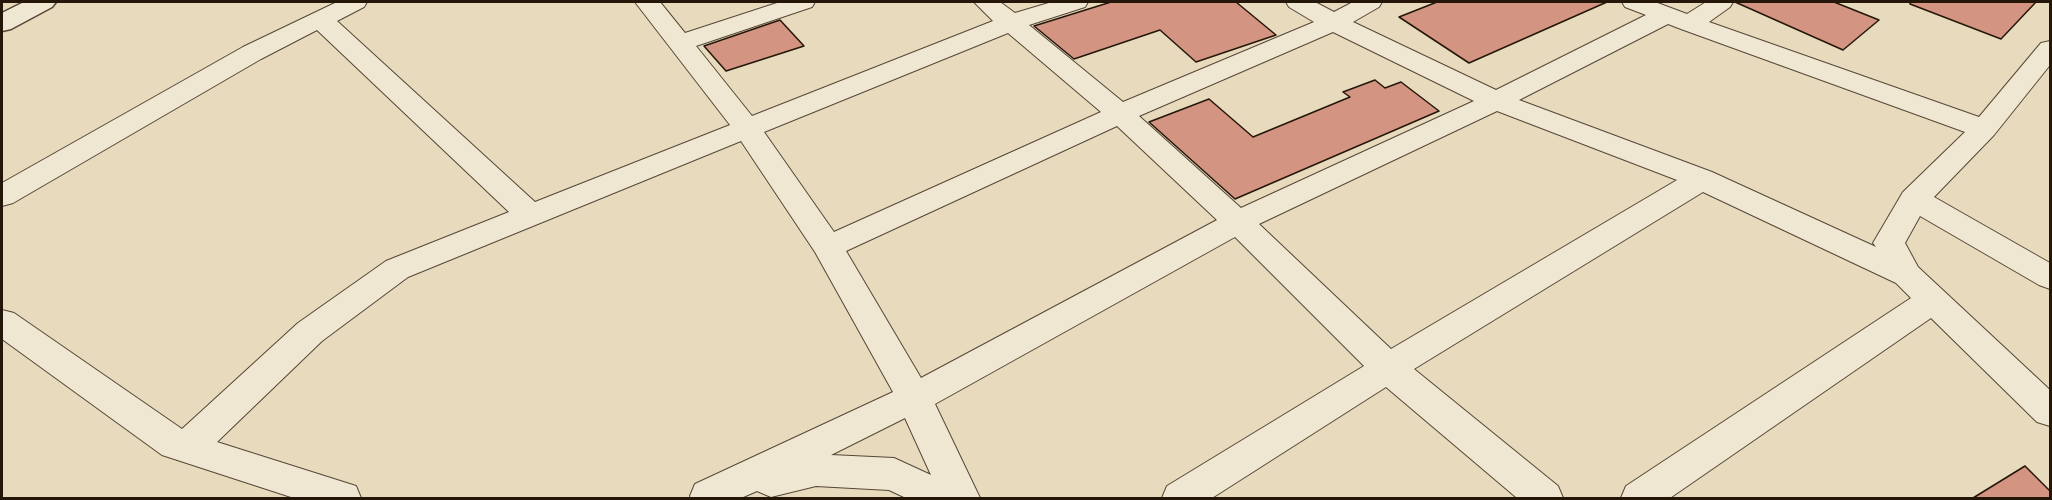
<!DOCTYPE html>
<style>
body{margin:0}
#map{position:relative;width:2052px;height:500px;overflow:hidden;background:#e8dabc;font-family:"Old Standard TT",serif}
canvas{display:block}
.frame{position:absolute;inset:0;border:3px solid #241609;pointer-events:none}
</style>
<div id="map">
<canvas width="2052" height="500"></canvas>
<div class="frame"></div>
</div>
<script>
const ctx = document.querySelector('canvas').getContext('2d');
ctx.lineJoin = 'round';
function fill(path, color) {
  ctx.fillStyle = color;
  ctx.fill(path, 'evenodd');
}
function toPath(rows) {
  const path = new Path2D();
  for (const r of rows) {
    path.moveTo(r[0], r[1]);
    for (let i = 2; i < r.length; i += 2) path.lineTo(r[i], r[i + 1]);
  }
  return path;
}
function strokePath(path, color, width, dash) {
  ctx.strokeStyle = color;
  ctx.lineWidth = width;
  ctx.lineCap = dash ? 'butt' : 'round';
  ctx.setLineDash(dash || []);
  ctx.stroke(path);
}
const building = toPath([
 [1111,2,1236,2,1276,35,1196,62,1160,30,1074,59,1034,26,1111,2],
 [1437,2,1607,2,1469,63,1399,17,1437,2],
 [1735,2,1834,2,1879,20,1843,50,1735,2],
 [1910,2,2036,2,2001,39,1910,4,1910,2],
 [780,20,804,46,726,71,704,46,780,20],
 [1375,80,1385,88,1401,82,1439,111,1235,199,1149,122,1209,99,1253,137,1350,97,1343,92,1375,80],
 [2025,466,2050,491,2050,498,1973,498,2025,466]
]);
fill(building, '#d39582');
strokePath(building, '#241609', 1.5);
const minor = toPath([
 [337,2,367,2,364,7,337,21,535,202,730,125,635,2,660,2,685,33,780,2,815,2,812,7,696,46,752,116,993,21,974,2,1000,2,1015,13,1052,2,1088,2,1085,7,1029,25,1123,102,1314,22,1289,7,1286,2,1315,2,1334,12,1353,2,1382,2,1379,7,1353,22,1496,90,1646,15,1625,7,1622,2,1655,2,1687,14,1706,2,1733,2,1730,7,1709,22,1979,117,2041,43,2050,41,2050,65,1994,135,1934,197,2050,263,2050,289,2039,285,1920,216,1905,243,1918,267,2050,390,2050,426,2037,422,1931,318,1670,498,1621,498,1626,486,1911,298,1896,283,1703,192,1414,369,1558,486,1563,498,1517,498,1386,387,1212,498,1162,498,1167,486,1364,366,1235,237,935,404,980,498,906,498,889,490,816,486,771,497,757,491,741,498,691,498,690,496,695,484,893,392,815,252,741,141,408,277,322,341,217,442,356,486,361,498,294,498,162,455,2,339,2,310,14,313,182,429,298,323,386,261,509,212,317,30,261,59,13,203,2,206,2,183,243,47,337,2],
 [1668,24,1681,29,1965,132,1903,192,1873,243,1876,247,1712,172,1519,100,1668,24],
 [1333,32,1474,101,1241,208,1139,116,1333,32],
 [1008,33,1101,112,834,232,764,132,1008,33],
 [1497,111,1677,180,1391,349,1259,224,1497,111],
 [1117,126,1217,220,921,378,846,251,1117,126],
 [905,418,931,475,894,458,831,455,905,418]
]);
const tertiary = toPath([
 [24,2,56,2,52,7,11,29,2,31,2,13,24,2]
]);
strokePath(minor, '#554736', 2);
strokePath(tertiary, '#554736', 3);
fill(minor, '#f0e7d3');
fill(tertiary, '#f0e7d3');
</script>
